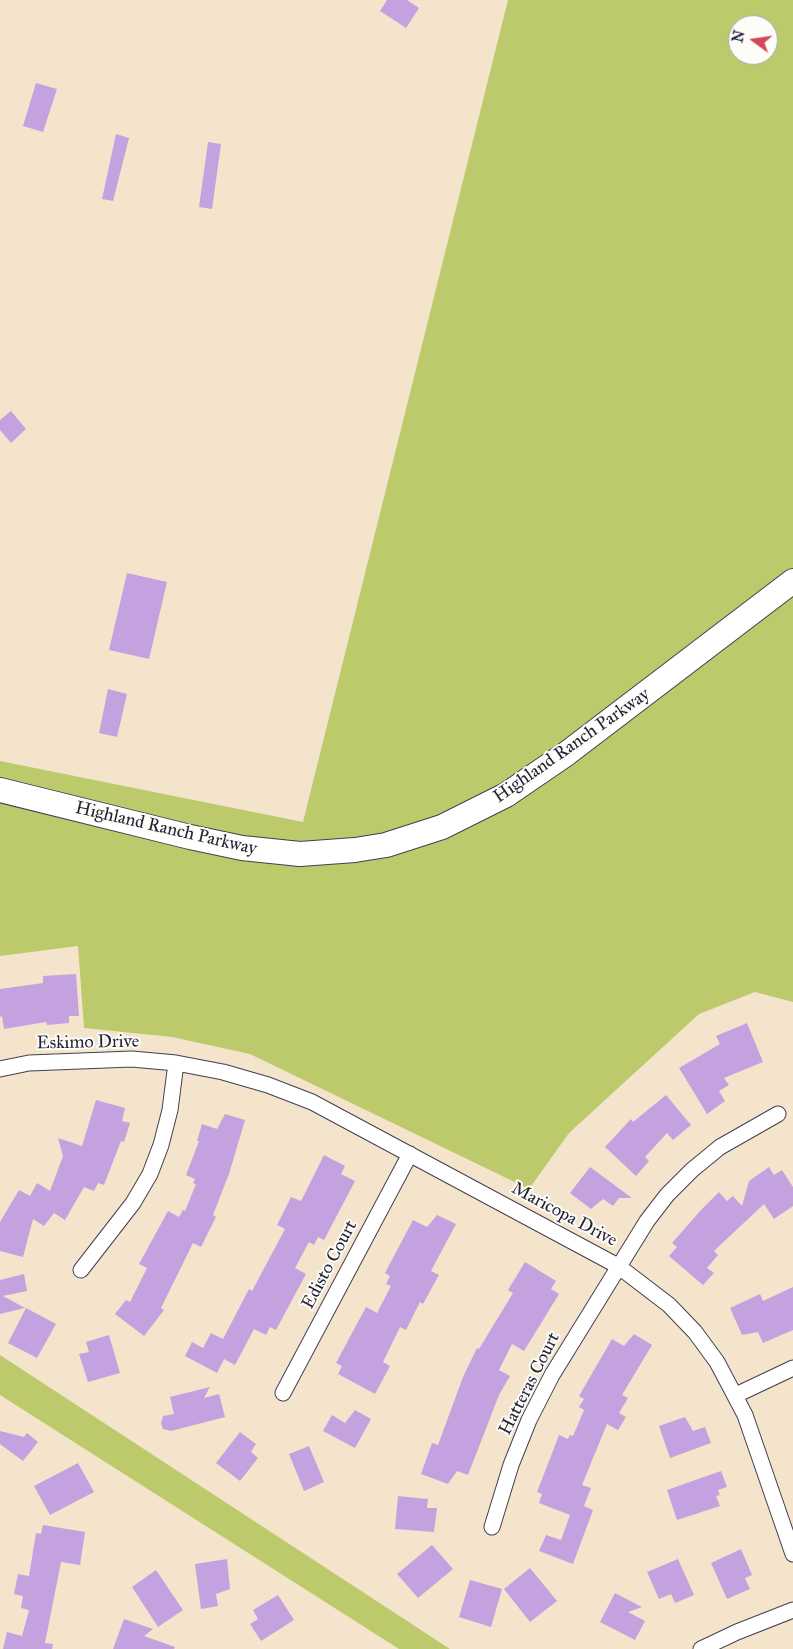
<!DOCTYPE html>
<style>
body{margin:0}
#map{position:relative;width:793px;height:1649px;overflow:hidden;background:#f4e4cb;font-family:"IM FELL Great Primer",serif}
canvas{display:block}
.north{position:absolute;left:728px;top:15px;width:50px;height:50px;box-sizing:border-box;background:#fdfcf7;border:1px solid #a5a5ac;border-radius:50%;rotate:284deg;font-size:14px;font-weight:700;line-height:20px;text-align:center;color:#22223b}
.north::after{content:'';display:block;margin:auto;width:18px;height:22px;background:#d1495b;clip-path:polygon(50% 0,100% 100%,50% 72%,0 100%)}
</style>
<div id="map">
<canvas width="793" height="1649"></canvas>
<div class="north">N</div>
</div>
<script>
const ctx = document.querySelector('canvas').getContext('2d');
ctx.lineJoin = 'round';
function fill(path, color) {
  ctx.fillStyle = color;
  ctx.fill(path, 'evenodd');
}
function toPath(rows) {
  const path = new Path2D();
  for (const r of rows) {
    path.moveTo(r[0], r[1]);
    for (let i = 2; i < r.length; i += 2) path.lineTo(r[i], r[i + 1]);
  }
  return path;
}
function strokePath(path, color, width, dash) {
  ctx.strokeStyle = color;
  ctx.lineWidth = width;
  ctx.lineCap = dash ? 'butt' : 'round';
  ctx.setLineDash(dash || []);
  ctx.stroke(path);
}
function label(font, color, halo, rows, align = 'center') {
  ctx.font = font + ' "IM FELL Great Primer",serif';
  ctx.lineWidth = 4;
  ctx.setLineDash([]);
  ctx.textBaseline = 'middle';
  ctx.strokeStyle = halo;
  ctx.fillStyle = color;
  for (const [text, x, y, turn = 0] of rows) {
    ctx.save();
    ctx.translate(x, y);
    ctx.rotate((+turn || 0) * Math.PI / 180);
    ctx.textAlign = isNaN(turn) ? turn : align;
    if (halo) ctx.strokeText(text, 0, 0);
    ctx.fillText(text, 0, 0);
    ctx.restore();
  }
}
fill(toPath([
 [508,0,793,0,793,1002,755,992,699,1014,569,1133,529,1189,250,1054,172,1037,84,1028,78,946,0,956,0,761,303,822],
 [738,25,768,25,768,55,738,55],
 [0,1355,450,1649,399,1649,0,1395]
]), '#bdca6c');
fill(toPath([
 [387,0,407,0,419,8,406,28,380,11],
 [36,83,57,89,43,132,23,126],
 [116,134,129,138,113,201,102,199],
 [208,142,221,144,212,209,199,207],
 [11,411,26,429,11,443,0,430,0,420],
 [127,573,167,582,149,659,109,650],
 [108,689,127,694,117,737,99,733],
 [76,974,79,1016,69,1016,69,1023,47,1025,46,1022,4,1029,2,1016,0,1017,0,989,43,983,43,976],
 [747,1023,763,1062,724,1078,729,1085,719,1091,725,1101,707,1114,679,1068,720,1044,716,1036],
 [666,1095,691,1125,673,1140,667,1133,645,1157,649,1161,636,1176,605,1147,631,1119,633,1122],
 [96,1100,125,1108,122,1121,130,1123,124,1142,121,1141,104,1185,98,1183,94,1191,84,1187,65,1220,54,1213,44,1226,33,1219,23,1257,0,1251,0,1222,19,1190,30,1196,37,1183,50,1191,63,1156,58,1138,82,1146],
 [225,1114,245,1120,229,1174,213,1215,216,1217,201,1247,193,1243,161,1308,164,1310,144,1336,115,1314,126,1300,130,1302,147,1268,139,1264,168,1211,179,1217,183,1210,185,1211,196,1184,193,1183,195,1179,186,1175,199,1141,197,1141,202,1124,217,1129],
 [324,1155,345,1166,341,1174,355,1181,324,1240,318,1237,314,1245,309,1242,295,1268,306,1274,276,1330,270,1327,266,1335,254,1329,235,1365,224,1359,217,1373,185,1356,192,1342,203,1348,211,1333,223,1339,249,1289,252,1291,285,1229,277,1225,291,1197,301,1201],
 [590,1167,632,1198,619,1198,613,1206,603,1199,591,1209,570,1193],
 [769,1167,774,1175,782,1170,793,1187,793,1206,774,1219,764,1204,714,1251,718,1255,707,1268,714,1273,703,1285,669,1256,677,1247,672,1243,701,1210,719,1192,727,1201,733,1196,742,1206,749,1181],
 [437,1215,456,1224,431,1271,439,1275,423,1304,420,1302,406,1330,400,1327,383,1362,390,1366,375,1394,338,1374,342,1366,336,1363,366,1307,377,1313,391,1286,386,1284,390,1276,385,1273,413,1220,427,1227],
 [525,1262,556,1281,551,1289,559,1294,524,1351,512,1344,499,1370,510,1376,499,1395,468,1475,457,1471,448,1484,421,1474,432,1443,438,1445,463,1377,477,1348,479,1349,513,1293,508,1290],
 [24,1274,27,1291,3,1296,25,1308,0,1314,0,1280],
 [793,1287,793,1330,763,1343,758,1332,742,1335,730,1308,760,1294,763,1301],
 [26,1308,56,1324,37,1358,8,1343],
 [634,1334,652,1345,622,1395,628,1398,619,1413,626,1417,618,1430,607,1424,582,1485,591,1488,584,1506,593,1510,573,1564,539,1551,546,1535,561,1540,570,1515,539,1503,542,1494,537,1492,559,1435,568,1439,570,1435,573,1436,584,1410,579,1407,584,1399,579,1396,612,1339,624,1346],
 [109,1335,120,1373,88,1382,79,1354,89,1352,86,1342],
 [210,1387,204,1398,219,1394,225,1417,171,1431,163,1429,161,1423,163,1416,174,1414,170,1397],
 [355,1410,371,1419,355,1448,323,1431,332,1415,345,1423],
 [685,1417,693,1431,705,1427,711,1443,670,1458,659,1426],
 [0,1431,24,1437,27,1433,38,1442,23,1461,0,1444],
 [240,1432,256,1444,251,1452,258,1458,240,1481,216,1463],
 [309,1446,324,1482,304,1491,289,1454],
 [78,1463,94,1492,50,1515,34,1486],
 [721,1471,727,1487,718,1490,720,1495,716,1496,720,1506,677,1520,667,1490],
 [398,1496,428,1499,427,1508,437,1508,434,1532,395,1529],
 [43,1525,85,1532,80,1565,61,1562,45,1643,53,1644,52,1649,3,1649,7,1632,22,1636,29,1610,21,1608,23,1596,14,1594,18,1574,29,1576,36,1533,41,1534],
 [432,1545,453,1569,418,1598,397,1574],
 [741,1549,752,1575,745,1578,750,1589,727,1599,711,1563],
 [227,1559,230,1589,216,1594,218,1606,201,1609,195,1564],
 [678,1559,694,1595,675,1603,671,1594,659,1599,647,1572],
 [530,1568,557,1601,530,1622,504,1589],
 [156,1570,183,1610,158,1627,132,1587],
 [470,1580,502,1589,491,1627,459,1617],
 [615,1593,642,1607,628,1612,645,1621,635,1640,600,1622],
 [278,1595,294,1620,261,1641,250,1624,258,1619,253,1610],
 [124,1619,153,1629,144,1636,175,1647,174,1649,113,1649]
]), '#c4a2e0');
const street = toPath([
 [0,1069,29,1063,132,1059,176,1063,223,1072,268,1085,312,1102,618,1266,669,1305,695,1332,717,1362,745,1415,793,1554],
 [81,1270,133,1203,150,1174,161,1145,170,1110,176,1063],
 [283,1393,410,1154],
 [736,1395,793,1368],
 [492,1527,511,1465,529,1420,552,1375,647,1221,667,1195,692,1170,720,1147,778,1114],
 [701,1649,737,1632,793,1610]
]);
const primary = toPath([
 [0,790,190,837,242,848,300,854,355,850,386,845,442,827,506,795,566,754,793,581]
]);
strokePath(street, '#423f51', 17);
strokePath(primary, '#423f51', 26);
strokePath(street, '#fff', 15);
strokePath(primary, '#fff', 24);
label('18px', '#22223b', '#fdfcf7', [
 ["Highland Ranch Parkway",572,746,-35],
 ["Highland Ranch Parkway",166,829,13],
 ["Eskimo Drive",88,1043,-1],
 ["Maricopa Drive",564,1215,28],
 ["Edisto Court",330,1265,-62],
 ["Hatteras Court",530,1384,-63]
]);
</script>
